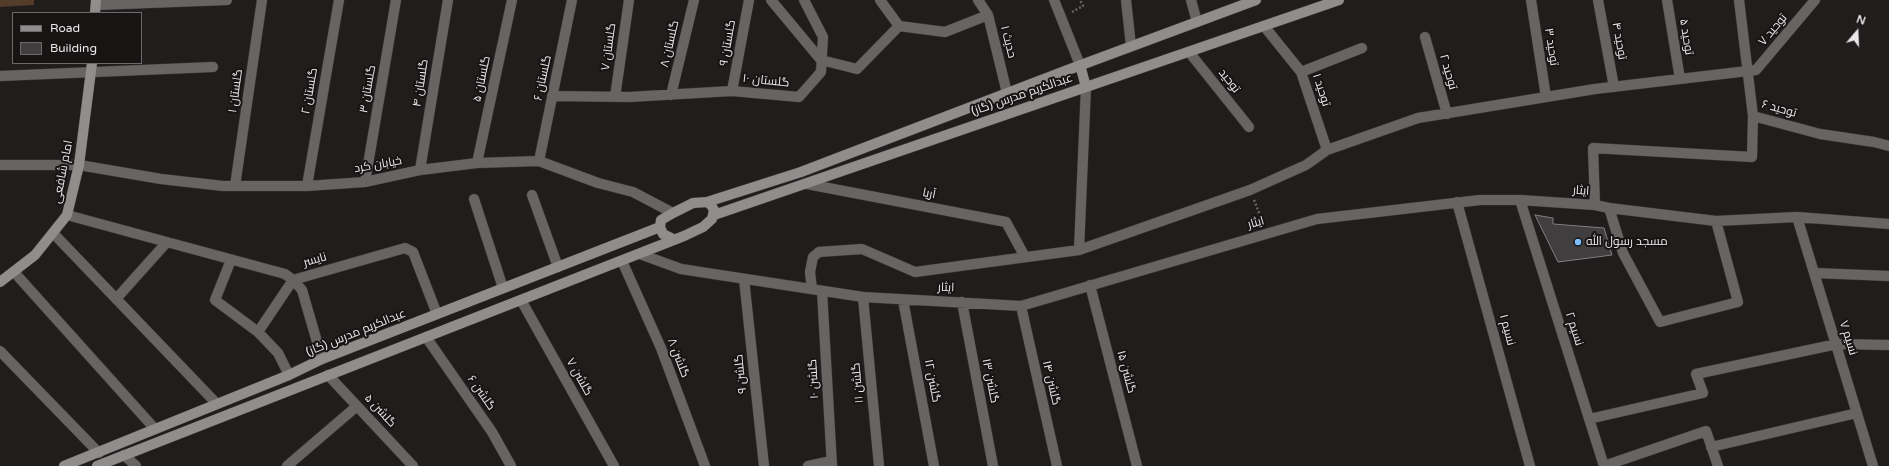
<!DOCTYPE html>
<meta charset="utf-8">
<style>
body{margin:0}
#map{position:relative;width:1889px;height:466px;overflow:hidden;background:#201d1d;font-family:"Varela Round",sans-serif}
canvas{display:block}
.legend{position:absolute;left:12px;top:12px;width:130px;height:52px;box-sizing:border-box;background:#171414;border:1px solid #6b6969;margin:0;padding:5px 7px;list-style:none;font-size:12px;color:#eae8e9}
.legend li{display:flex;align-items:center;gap:8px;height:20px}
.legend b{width:20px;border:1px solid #6b6969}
.north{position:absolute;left:1837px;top:12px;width:40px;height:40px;-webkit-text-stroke:3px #171414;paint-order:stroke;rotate:19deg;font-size:11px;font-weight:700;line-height:16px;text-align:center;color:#eae8e9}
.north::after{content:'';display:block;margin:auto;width:14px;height:18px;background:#eae8e9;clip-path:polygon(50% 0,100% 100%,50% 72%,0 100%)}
</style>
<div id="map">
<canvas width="1889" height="466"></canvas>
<ul class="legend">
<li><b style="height:5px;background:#908e8d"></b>Road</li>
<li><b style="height:11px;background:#413e3f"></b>Building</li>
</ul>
<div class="north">N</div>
</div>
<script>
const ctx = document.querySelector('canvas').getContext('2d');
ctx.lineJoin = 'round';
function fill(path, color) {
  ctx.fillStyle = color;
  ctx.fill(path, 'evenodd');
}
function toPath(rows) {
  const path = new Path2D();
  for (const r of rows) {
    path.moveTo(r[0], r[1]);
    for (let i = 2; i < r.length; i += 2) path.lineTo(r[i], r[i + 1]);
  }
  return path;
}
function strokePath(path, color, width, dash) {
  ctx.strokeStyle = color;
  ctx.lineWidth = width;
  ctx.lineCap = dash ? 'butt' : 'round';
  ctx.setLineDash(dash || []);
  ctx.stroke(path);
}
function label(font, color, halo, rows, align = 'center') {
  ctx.font = font + ' "Varela Round",Cairo,sans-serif';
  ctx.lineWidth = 4;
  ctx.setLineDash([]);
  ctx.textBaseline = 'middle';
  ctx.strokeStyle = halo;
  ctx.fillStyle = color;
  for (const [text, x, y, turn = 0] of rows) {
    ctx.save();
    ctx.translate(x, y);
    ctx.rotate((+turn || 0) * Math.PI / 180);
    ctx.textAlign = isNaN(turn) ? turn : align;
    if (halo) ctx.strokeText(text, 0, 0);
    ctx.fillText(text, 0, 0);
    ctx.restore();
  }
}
fill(toPath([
 [0,0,34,0,34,5,0,7]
]), '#543c2b');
const building = toPath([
 [1535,215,1553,218,1553,224,1604,228,1612,255,1558,262,1535,215]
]);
fill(building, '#413e3f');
strokePath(building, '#827f80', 1);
const street = toPath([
 [771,0,821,60],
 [880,0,899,26],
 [978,0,988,15,1007,93],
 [1054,0,1080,65],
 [1126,0,1131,46],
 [1191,0,1197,22],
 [1531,0,1546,97],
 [1598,0,1614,87],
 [1667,0,1680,79],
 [1739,0,1753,116,1820,134,1874,142,1889,146],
 [96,5,227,0],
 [899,26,945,32,988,15],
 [1264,26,1301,72,1327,150],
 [1425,37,1447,114],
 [1189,52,1249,127],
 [821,60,857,69,899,26],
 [1301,72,1362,48],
 [0,76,213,67],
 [732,91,749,0],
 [671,95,694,0],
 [552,96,629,97,732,91,799,97,821,72,823,37,804,0],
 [615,97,629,0],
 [539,161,572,0],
 [477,163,512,0],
 [0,165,79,165,161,179,223,186,307,186,365,182,420,170,477,163,539,161,598,183,633,192,673,213],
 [420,170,448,0],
 [365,182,396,0],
 [807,184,1006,222,1025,257],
 [235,186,262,0],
 [307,186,339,0],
 [532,195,558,267],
 [474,199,503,288],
 [1520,200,1604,466],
 [1457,202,1530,466],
 [1595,205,1593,148,1752,157,1753,116],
 [1609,208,1623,253,1660,322,1738,302,1716,221],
 [67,215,285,274,293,280,302,290,322,359],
 [1797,217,1873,466],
 [53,233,217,404],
 [1079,250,1086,87],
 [640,254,681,269,863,297,1021,306,1317,219,1480,200,1520,200,1595,205,1609,208,1716,221,1797,217,1889,224],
 [231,260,215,300,258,332,278,353,289,375],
 [622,261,661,348,705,466],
 [14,272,155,429],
 [1815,273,1889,276],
 [744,279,764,466],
 [1090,285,1137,466],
 [812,289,810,272,813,257,819,252,862,249,915,272,1079,250,1250,190,1306,165,1327,150,1418,118,1595,89,1756,70,1815,0],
 [822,291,832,466],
 [863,297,879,466],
 [116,299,167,242],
 [521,300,614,466],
 [903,300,934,466],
 [962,302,993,466],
 [1021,306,1057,466],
 [258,332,293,280,405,248,413,252,437,314],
 [426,337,492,432,511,466],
 [0,351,99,453],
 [328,375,413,466],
 [1589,419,1703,393,1696,374,1837,344,1889,345],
 [1711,447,1857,413],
 [124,455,136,466],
 [287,466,357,406],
 [808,466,831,461],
 [1604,466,1706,431,1718,466]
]);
const secondary = toPath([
 [95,13,96,0],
 [1080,65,1086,87],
 [707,202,801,172,1065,71,1256,0],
 [714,215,1339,0],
 [0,282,35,255,67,215,79,165,92,63],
 [64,466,289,375,322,359,660,227],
 [97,466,684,236,703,227,712,219,714,210,711,205,707,202,693,203,673,213,661,220,660,227,663,234,673,239]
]);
strokePath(street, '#3c393a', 11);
strokePath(secondary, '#3c393a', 11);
strokePath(toPath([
 [1072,12,1083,6,1080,0],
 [1254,200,1263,223]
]), '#666363', 2.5, [2, 2]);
strokePath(street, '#666564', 10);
strokePath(secondary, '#908e8d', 10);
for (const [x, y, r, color] of [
 [1578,242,4,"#7cbef9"]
]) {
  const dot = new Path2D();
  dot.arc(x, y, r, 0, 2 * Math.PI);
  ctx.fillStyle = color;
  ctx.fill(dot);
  strokePath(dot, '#171414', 1.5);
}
label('12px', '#eae8e9', '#171414', [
 ["توحید ۷",1773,30,-50],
 ["توحید ۵",1686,37,81],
 ["توحید ۴",1619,41,80],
 ["حدیث ۱",1008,42,76],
 ["گلستان ۹",728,43,-80],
 ["گلستان ۸",670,44,-77],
 ["گلستان ۷",609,47,-82],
 ["توحید ۳",1551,47,81],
 ["توحید ۲",1448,72,74],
 ["گلستان ۶",543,78,-78],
 ["گلستان ۵",482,79,-78],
 ["گلستان ۱۰",766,81,6],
 ["توحید",1229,81,52],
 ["گلستان ۴",421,83,-81],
 ["گلستان ۳",368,89,-80],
 ["توحید ۱",1321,90,72],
 ["گلستان ۱",236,91,-82],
 ["گلستان ۲",310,91,-80],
 ["عبدالکریم مدرس (گاز)",1022,95,-19],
 ["توحید ۶",1779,109,16],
 ["خیابان کرد",378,165,-10],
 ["امام شافعی",63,172,-79],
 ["ایثار",1581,191,4],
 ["آریا",929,194,11],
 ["ایثار",1256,223,-16],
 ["نایسر",315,260,-16],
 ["ایثار",946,288,2],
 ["نسیم ۲",1574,329,72],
 ["نسیم ۱",1507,330,75],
 ["عبدالکریم مدرس (گاز)",356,333,-22],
 ["نسیم ۷",1848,338,73],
 ["گلشن ۸",678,358,69],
 ["گلشن ۱۵",1126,372,75],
 ["گلشن ۹",741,374,-96],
 ["گلشن ۷",579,377,61],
 ["گلشن ۱۰",814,379,-93],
 ["گلشن ۱۲",932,381,79],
 ["گلشن ۱۳",990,381,79],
 ["گلشن ۱۱",858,383,-95],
 ["گلشن ۱۴",1051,383,77],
 ["گلشن ۶",481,393,55],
 ["گلشن ۵",380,411,47]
]);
label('12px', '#eae8e9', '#171414', [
 ["مسجد رسول الله",1586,242]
], 'left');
</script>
